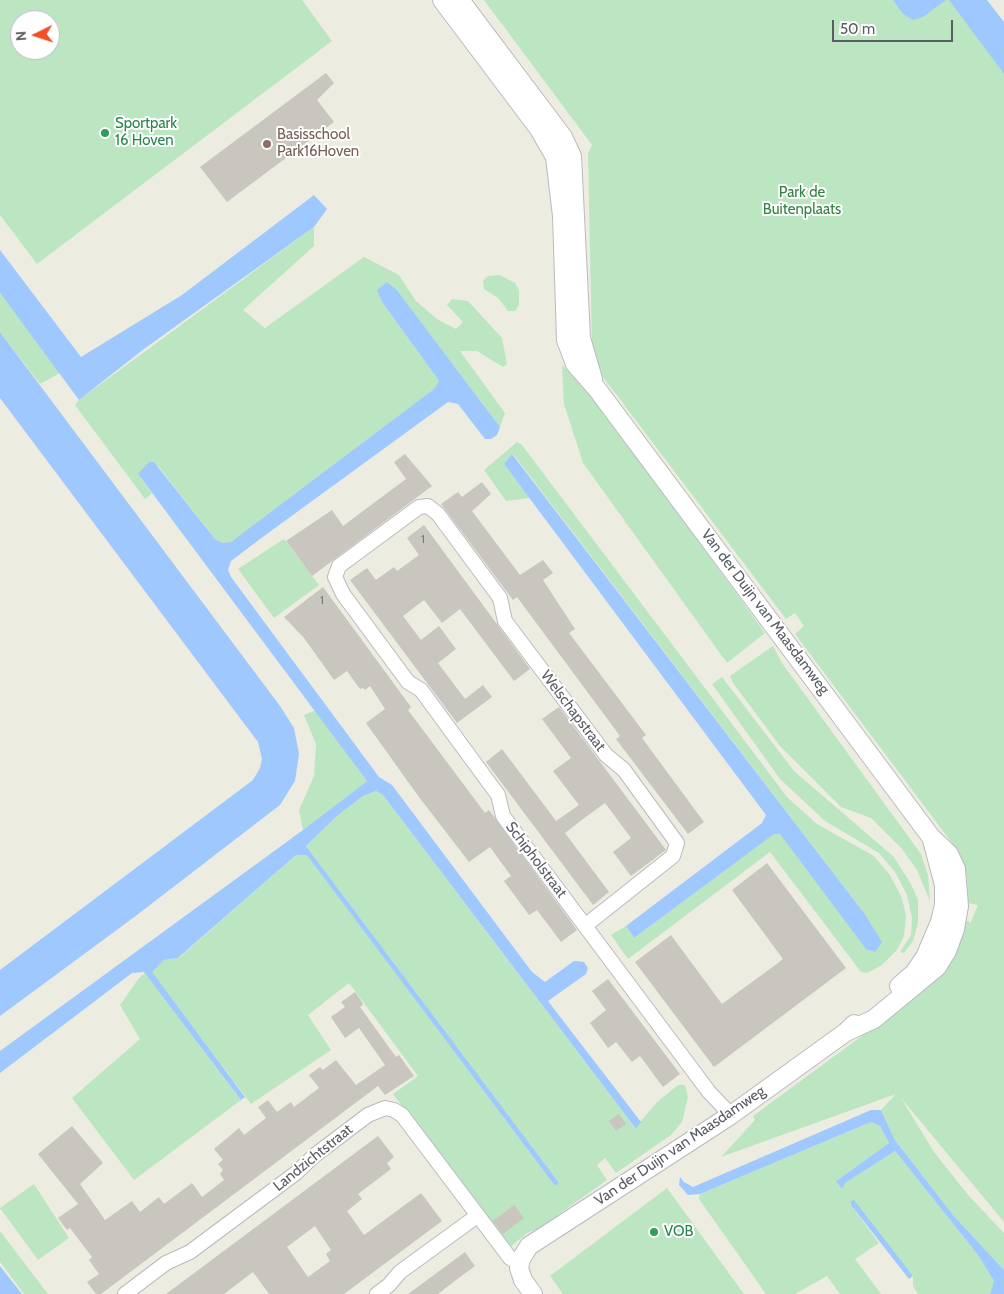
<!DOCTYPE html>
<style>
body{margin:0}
#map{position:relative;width:1004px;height:1294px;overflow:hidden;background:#edece1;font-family:Cabin,sans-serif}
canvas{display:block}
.north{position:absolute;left:10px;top:10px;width:50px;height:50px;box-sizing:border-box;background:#fff;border:1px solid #bdbec1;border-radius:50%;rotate:266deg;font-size:14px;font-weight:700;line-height:20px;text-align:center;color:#595c63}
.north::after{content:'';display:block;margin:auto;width:18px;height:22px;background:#f05024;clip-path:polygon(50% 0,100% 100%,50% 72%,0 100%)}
.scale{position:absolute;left:832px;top:20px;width:121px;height:22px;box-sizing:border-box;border:2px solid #595c63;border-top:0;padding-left:6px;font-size:15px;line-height:18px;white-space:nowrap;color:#595c63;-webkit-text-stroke:4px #fff;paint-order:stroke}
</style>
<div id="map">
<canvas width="1004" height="1294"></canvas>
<div class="north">N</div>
<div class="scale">50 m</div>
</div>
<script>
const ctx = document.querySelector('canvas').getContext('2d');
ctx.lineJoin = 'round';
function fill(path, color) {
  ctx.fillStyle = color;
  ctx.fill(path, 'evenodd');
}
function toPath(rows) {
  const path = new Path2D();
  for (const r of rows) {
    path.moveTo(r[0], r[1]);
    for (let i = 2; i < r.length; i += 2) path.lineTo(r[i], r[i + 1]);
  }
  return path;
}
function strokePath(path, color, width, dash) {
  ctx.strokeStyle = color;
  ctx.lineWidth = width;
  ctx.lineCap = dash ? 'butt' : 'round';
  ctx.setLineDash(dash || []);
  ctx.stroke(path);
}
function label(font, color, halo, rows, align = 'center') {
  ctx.font = font + ' Cabin,sans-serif';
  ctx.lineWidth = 4;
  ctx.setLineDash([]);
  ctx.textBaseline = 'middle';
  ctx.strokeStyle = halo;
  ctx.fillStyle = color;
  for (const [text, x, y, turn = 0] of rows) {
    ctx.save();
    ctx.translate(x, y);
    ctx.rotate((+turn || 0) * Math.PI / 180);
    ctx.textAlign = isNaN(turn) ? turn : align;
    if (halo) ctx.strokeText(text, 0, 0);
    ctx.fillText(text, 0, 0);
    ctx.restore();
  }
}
fill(toPath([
 [0,0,302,0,332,41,37,264,0,215],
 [20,20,50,20,50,50,20,50],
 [484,0,969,0,1004,44,1004,1222,901,1098,934,1152,969,1196,1004,1233,1004,1270,953,1215,895,1140,881,1110,896,1094,721,1157,755,1120,753,1116,897,1010,962,921,969,921,970,924,978,905,968,903,967,877,958,851,795,634,804,626,795,613,786,619,603,377,592,348,588,154,592,145],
 [314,227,314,246,243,310,265,328,364,257,399,275,416,301,437,319,456,329,463,322,447,305,452,299,468,301,502,338,507,364,503,367,477,351,460,351,505,413,500,427,397,290,387,282,378,290,382,302,439,381,434,389,252,527,231,542,223,543,215,539,158,466,138,474,152,494,145,499,75,405,79,400],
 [500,275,515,283,519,290,519,305,515,311,508,311,498,298,484,289,483,281,488,276],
 [0,293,60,373,40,384,0,332],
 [562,365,592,395,765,633,727,663,583,463,564,404],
 [517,442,522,445,787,797,817,824,874,856,890,875,902,898,906,916,904,936,897,950,882,965,867,973,861,972,770,852,628,959,611,935,626,926,634,938,773,834,780,834,864,913,513,454,504,464,530,498,506,501,484,470],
 [284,539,319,585,274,618,238,569],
 [773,646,782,663,921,854,928,875,930,901,917,870,902,849,871,818,841,807,780,746,733,683,730,676],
 [722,677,794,771,894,857,911,884,918,900,918,923,913,941,904,953,900,952,911,935,912,918,907,895,895,872,879,853,825,821,780,779,712,684],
 [316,710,367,781,303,830,299,810,314,776,316,744,304,715],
 [376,791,383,795,635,1128,657,1102,678,1085,685,1085,688,1097,682,1122,671,1135,616,1173,605,1158,597,1165,607,1180,559,1214,543,1227,527,1233,509,1248,393,1094,418,1076,349,983,308,1015,331,1050,251,1104,151,972,164,960,179,958,296,855,308,855,555,1186,558,1183,306,846,337,816,363,796],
 [145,973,241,1100,134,1180,72,1098,140,1039,120,1005,139,978],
 [871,1122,880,1126,889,1143,837,1180,842,1189,844,1183,895,1151,978,1255,994,1281,990,1294,918,1294,913,1286,913,1276,851,1205,879,1243,855,1259,881,1294,840,1294,827,1276,795,1294,766,1294,699,1199,700,1194],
 [34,1184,69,1238,38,1260,0,1208],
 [667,1188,744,1294,563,1294,550,1276],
 [0,1231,48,1294,24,1294,0,1262]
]), '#bce6c1');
fill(toPath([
 [893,0,946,0,923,17,913,20,903,14],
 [949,0,987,0,1004,22,1004,74],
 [314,195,327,209,314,227,144,349,79,400,0,293,0,250,81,357,182,295],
 [387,282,397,290,500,427,497,435,491,439,485,439,458,404,448,402,260,539,231,561,228,570,231,577,379,777,392,785,532,972,545,982,574,961,584,962,588,968,586,974,548,1001,641,1122,636,1129,383,795,376,791,363,796,337,816,306,846,559,1183,555,1186,307,855,296,855,178,958,164,960,152,972,245,1097,241,1100,144,972,132,973,0,1073,0,1051,303,830,367,781,138,474,149,462,154,462,215,539,223,543,231,542,434,389,439,381,382,302,377,290],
 [0,332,280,706,294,728,299,754,295,781,280,805,133,918,0,1016,0,970,253,780,260,768,262,759,258,742,0,398],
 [512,454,864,913,882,942,875,952,866,949,780,834,774,834,634,938,626,926,762,823,766,815,504,464],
 [871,1110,881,1110,895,1140,953,1215,1004,1270,1004,1294,990,1294,994,1281,978,1255,895,1151,845,1183,842,1189,836,1181,889,1143,880,1126,871,1122,700,1194,688,1195,679,1185,680,1177,684,1182,693,1187],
 [854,1200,913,1276,909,1279,851,1205,851,1201],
 [0,1266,22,1294,0,1294]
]), '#9fc8ff');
fill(toPath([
 [326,73,334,83,317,100,334,122,227,202,200,167],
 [405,454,432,486,312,576,286,541,332,510,343,526,406,479,394,462],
 [482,482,491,494,472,511,520,575,543,560,553,573,543,580,575,629,569,633,646,735,642,738,704,822,688,834,616,739,620,736,517,597,513,600,441,504,458,492,462,497],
 [424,525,530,669,514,681,460,609,442,623,424,600,403,616,421,640,439,626,456,649,438,663,465,699,483,685,492,697,457,723,350,580,367,568,376,580,394,567,397,571,419,555,407,538],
 [323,587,411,707,408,710,485,813,489,810,577,930,561,942,537,910,529,915,504,881,511,876,490,847,469,862,419,797,366,723,385,709,370,686,365,690,363,688,360,689,347,671,334,680,304,638,284,617],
 [559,707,666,850,631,876,613,852,631,838,605,803,583,819,565,833,609,892,593,905,486,762,502,749,556,821,579,805,553,771,571,758,542,719],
 [767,863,846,968,714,1067,635,962,671,935,722,1004,778,963,783,959,732,890],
 [608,979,680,1074,663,1087,640,1056,632,1062,616,1042,608,1048,590,1023,606,1010,592,991],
 [355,992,362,1002,363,1005,360,1007,396,1057,399,1055,414,1076,385,1095,378,1086,101,1294,96,1294,87,1282,99,1274,89,1260,92,1257,70,1228,67,1230,58,1218,78,1204,38,1154,72,1126,103,1163,80,1184,105,1220,132,1201,140,1212,159,1197,164,1204,192,1183,202,1197,224,1180,220,1174,223,1170,218,1164,223,1160,214,1149,239,1128,244,1135,266,1118,258,1107,268,1100,277,1112,291,1102,294,1107,319,1088,309,1075,320,1067,323,1070,336,1060,356,1085,385,1065,359,1028,345,1038,331,1017,345,1007,341,1002],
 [619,1114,626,1124,616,1131,609,1121],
 [378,1136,394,1157,387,1163,391,1169,358,1194,362,1199,347,1211,364,1235,421,1193,442,1221,344,1294,269,1294,253,1272,224,1294,166,1294],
 [315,1226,331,1250,326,1254,330,1261,308,1277,287,1247],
 [514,1205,524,1218,503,1234,493,1221],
 [465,1252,475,1266,456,1280,438,1294,408,1294]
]), '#c8c6be');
const minor = toPath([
 [586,925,673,856,677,843,624,770,606,755,505,621,500,598,438,514,428,506,419,507,339,566,335,577,343,594,408,682,421,690,498,795,503,816,709,1092,731,1115],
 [125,1294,166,1263,190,1252,296,1173,315,1155,368,1115,385,1108,394,1110,402,1115,510,1258,520,1264],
 [377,1294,389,1285,400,1272,477,1216]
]);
const tertiary = toPath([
 [442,0,539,129,555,157,562,216,566,340,575,364,597,389,931,837,949,854,956,869,959,906,955,929,947,951,937,967,874,1019,846,1032],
 [460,0,563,137,572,156,581,338,593,379],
 [899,986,914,973,925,957,940,922,944,905,944,885,932,840],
 [533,1294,523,1280,519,1268,521,1259,529,1246,731,1115,846,1032,854,1024]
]);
strokePath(minor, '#b9bac1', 16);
strokePath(tertiary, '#b9bac1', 20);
strokePath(minor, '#fff', 14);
strokePath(tertiary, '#fff', 18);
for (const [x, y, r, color] of [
 [105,133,5,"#2e9e5b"],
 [267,144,5,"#8d6e63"],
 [654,1232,5,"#2e9e5b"]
]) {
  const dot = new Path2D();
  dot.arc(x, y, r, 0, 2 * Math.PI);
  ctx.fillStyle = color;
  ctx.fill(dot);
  strokePath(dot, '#fff', 2);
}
label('12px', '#75767a', null, [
 ["1",423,539],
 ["1",322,600]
]);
label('15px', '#27864d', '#fff', [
 ["Sportpark",115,124],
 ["16 Hoven",115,141],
 ["VOB",664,1232]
], 'left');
label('15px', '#785e54', '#fff', [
 ["Basisschool",277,135],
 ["Park16Hoven",277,152]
], 'left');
label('15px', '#308340', '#fff', [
 ["Park de",802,193],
 ["Buitenplaats",802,210]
]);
label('15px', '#595c63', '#fff', [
 ["Van der Duijn van Maasdamweg",765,612,53],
 ["Welschapstraat",573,711,53],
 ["Schipholstraat",536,860,53],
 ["Van der Duijn van Maasdamweg",680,1146,-34],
 ["Landzichtstraat",313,1158,-39]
]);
</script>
